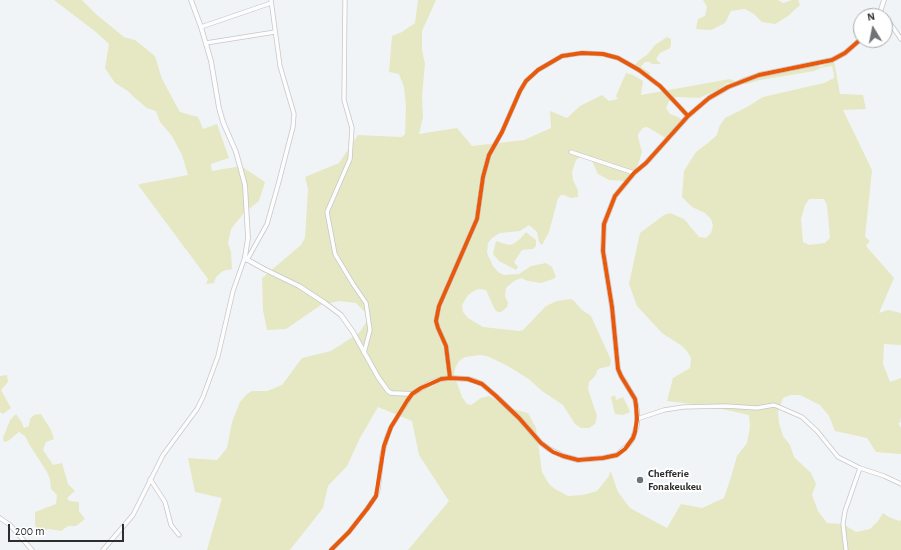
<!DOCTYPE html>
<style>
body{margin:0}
#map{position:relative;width:901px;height:550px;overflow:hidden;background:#f1f4f7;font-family:"Alegreya Sans",sans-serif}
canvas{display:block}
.north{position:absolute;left:853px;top:8px;width:40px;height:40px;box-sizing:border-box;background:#fff;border:1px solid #aaabac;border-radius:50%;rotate:350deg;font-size:11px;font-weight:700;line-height:16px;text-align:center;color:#2b2d2f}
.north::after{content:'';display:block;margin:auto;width:14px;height:18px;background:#707375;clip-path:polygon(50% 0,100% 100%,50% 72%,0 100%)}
.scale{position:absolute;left:8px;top:524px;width:116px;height:18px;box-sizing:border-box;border:2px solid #2b2d2f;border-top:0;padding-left:5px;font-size:12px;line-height:14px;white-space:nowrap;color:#2b2d2f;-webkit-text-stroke:3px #fff;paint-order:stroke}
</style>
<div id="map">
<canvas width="901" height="550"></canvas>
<div class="north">N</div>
<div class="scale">200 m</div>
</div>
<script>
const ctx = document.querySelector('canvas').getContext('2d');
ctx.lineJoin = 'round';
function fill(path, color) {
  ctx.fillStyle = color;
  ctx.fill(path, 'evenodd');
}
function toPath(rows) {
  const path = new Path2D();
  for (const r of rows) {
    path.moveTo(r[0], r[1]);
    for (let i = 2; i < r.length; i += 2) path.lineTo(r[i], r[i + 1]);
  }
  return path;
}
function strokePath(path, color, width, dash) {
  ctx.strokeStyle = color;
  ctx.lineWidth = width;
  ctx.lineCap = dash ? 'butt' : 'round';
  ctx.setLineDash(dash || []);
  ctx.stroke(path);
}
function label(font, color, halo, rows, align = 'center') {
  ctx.font = font + ' "Alegreya Sans",sans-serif';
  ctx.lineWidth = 4;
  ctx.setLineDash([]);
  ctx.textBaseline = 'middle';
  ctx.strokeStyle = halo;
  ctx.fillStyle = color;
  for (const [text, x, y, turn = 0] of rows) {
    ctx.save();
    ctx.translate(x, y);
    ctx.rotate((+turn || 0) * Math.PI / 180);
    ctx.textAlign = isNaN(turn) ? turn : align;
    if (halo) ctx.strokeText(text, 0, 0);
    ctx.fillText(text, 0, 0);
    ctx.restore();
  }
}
fill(toPath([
 [54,0,82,0,97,15,124,37,135,40,155,56,162,79,180,112,198,117,203,129,217,124,229,158,211,164,212,171,241,166,265,182,259,201,243,214,231,229,228,243,231,252,232,269,223,271,216,277,214,283,206,284,208,279,138,185,140,184,188,175,182,155,172,136,160,122,156,111,147,108,135,98,128,91,115,83,105,68,109,44,96,32],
 [418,0,436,0,422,31,422,50,425,64,422,96,423,117,419,134,457,128,472,146,524,140,551,128,550,111,567,118,580,106,602,95,609,101,618,99,616,96,626,73,633,75,643,81,641,95,730,79,736,82,741,78,764,71,790,72,805,67,812,61,820,67,834,61,840,94,863,95,866,109,843,110,872,170,865,237,870,241,866,246,894,278,879,313,888,310,901,313,901,345,884,344,883,364,890,382,901,378,901,418,900,423,898,423,901,428,901,454,876,452,867,438,835,431,829,416,820,405,800,395,791,395,783,398,778,412,779,423,783,436,790,445,794,457,811,473,816,484,812,495,818,511,827,523,843,524,856,532,870,529,878,521,883,513,889,517,899,521,901,520,901,550,408,550,449,501,419,455,412,421,378,407,360,438,347,466,328,486,323,508,290,550,207,550,222,498,195,492,188,458,217,460,227,448,232,422,240,402,247,394,252,391,267,391,282,385,302,358,331,351,359,333,370,317,356,303,339,301,321,305,286,329,267,330,263,310,262,278,301,245,305,238,308,189,305,177,339,163,358,135,402,137,405,134,406,107,404,87,399,74,389,72,392,36,402,32,415,23],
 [832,66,834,74,834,78,824,83,763,97,747,107,725,118,719,127,717,135,708,143,696,152,684,171,682,197,692,207,705,213,711,219,713,226,711,233,706,238,699,237,684,219,670,213,664,215,640,233,629,284,637,306,662,333,682,346,687,351,691,358,690,368,673,378,667,401,709,406,749,415,750,427,747,443,737,456,731,477,724,498,702,508,681,504,667,528,630,508,618,492,611,472,610,471,609,476,597,491,583,495,568,496,555,489,549,484,542,472,536,428,528,413,509,408,489,396,481,398,471,405,467,404,462,397,454,375,455,368,459,361,465,357,480,355,487,356,508,366,530,380,542,391,563,405,575,424,581,428,589,428,595,424,597,416,588,389,589,382,595,376,598,369,610,366,611,360,591,316,582,310,574,301,571,299,557,301,546,306,523,330,519,331,483,327,468,318,463,312,462,305,468,295,474,291,479,289,486,290,495,310,498,312,501,312,507,307,508,303,505,296,506,288,514,281,521,278,528,281,541,283,553,279,556,277,552,267,546,263,531,266,519,274,504,275,498,272,493,266,487,253,488,243,492,238,500,233,520,231,529,225,537,232,539,242,542,245,549,232,558,198,561,195,564,195,571,198,578,197,578,190,573,180,572,172,576,160,579,158,590,157,598,174,609,180,625,181,636,171,642,152,638,137,638,134,643,128,646,127,649,128,664,137,668,137,675,134,683,126,681,119,678,117,670,114,666,108,669,101,676,97,699,98,717,90,727,83,746,84,760,80,814,71,821,68],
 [809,199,824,199,827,205,830,238,825,243,809,245,803,242,801,219,805,205],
 [703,0,778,0,783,3,792,0,798,0,800,5,788,16,775,24,762,22,754,14,745,9,731,11,725,23,711,30,696,29,698,19,705,16,707,7],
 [667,37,671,39,671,44,670,48,660,53,656,59,661,64,652,64,650,62,645,62,643,64,641,67,650,73,650,75,638,73,635,70,635,65,638,61,648,54,655,45],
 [526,232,536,240,536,246,533,249,522,250,514,262,518,267,516,270,499,261,493,254,496,241,509,245,513,244,520,239],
 [7,375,8,382,1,390,11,408,3,414,0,412,0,376],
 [615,395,616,400,623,397,629,409,630,412,623,415,615,414,611,397],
 [16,414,21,421,24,428,29,426,30,419,34,415,41,414,51,430,54,439,46,442,43,450,53,465,62,463,68,484,75,491,67,498,69,501,79,502,79,511,85,519,76,526,68,526,61,531,50,529,43,530,38,533,35,524,35,512,56,504,57,495,51,489,50,479,47,472,29,444,25,436,19,432,8,441,4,442,3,438,10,420]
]), '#e5e8c2');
const minor = toPath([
 [345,0,344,100,352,128,350,159,327,212,335,254,353,284,366,303,370,330,364,353],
 [885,16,901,39],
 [201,27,271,3],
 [206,43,275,32],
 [571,152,634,173],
 [247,260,267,224,278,185,293,127,294,114,280,66,271,0],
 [450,378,446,346,438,328,436,321,439,306,477,219,483,177,489,155,502,132,520,91,526,81,538,70,562,56,582,53,603,54,618,58,639,70,660,86,688,116],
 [637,419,664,410,683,407,726,406,757,408,774,405,779,407,802,417,817,431,838,457,860,468,884,476,901,484],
 [150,479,165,502,171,525,179,535],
 [0,518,10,525,32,550],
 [103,550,133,515,163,455,197,409,203,397,218,356,233,291,245,257],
 [331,550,349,532,367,509,376,496,378,490,382,455,387,437,391,427,412,394],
 [846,550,843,524,845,511,860,468]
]);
const tertiary = toPath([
 [191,0,201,27,211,61,219,108,223,122,236,152,245,185,248,238,245,257,246,259,264,269,299,286,325,303,341,315,353,332,378,377,388,391,391,393,412,394,430,383,441,379,450,378,468,379,475,381,482,384,496,396,519,418,541,443,549,449,563,456,578,460,603,458,617,455,629,444,633,438,637,425,637,411,635,399,621,376,618,369,612,307,603,251,604,224,615,196,634,173,646,163,688,116,709,98,728,87,759,75,832,60,845,53,861,39],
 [879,16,884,0]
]);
strokePath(minor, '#c5c7c9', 5);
strokePath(tertiary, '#c5c7c9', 5.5);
strokePath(minor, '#fdfdfe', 3.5);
strokePath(tertiary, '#fdfdfe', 4);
strokePath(toPath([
 [450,378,446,346,438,328,436,321,439,306,477,219,483,177,489,155,502,132,520,91,526,81,538,70,562,56,582,53,603,54,618,58,639,70,660,86,688,116],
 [331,550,349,532,367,509,376,496,384,446,391,427,407,401,412,394,421,388,441,379,450,378,468,379,482,384,496,396,519,418,541,443,553,452,563,456,578,460,603,458,617,455,625,449,633,438,635,432,637,419,636,405,635,399,621,376,618,369,612,307,603,251,604,224,615,196,634,173,646,163,688,116,709,98,728,87,759,75,832,60,845,53,861,39]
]), '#e8590c', 4);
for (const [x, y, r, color] of [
 [640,480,4,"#707375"]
]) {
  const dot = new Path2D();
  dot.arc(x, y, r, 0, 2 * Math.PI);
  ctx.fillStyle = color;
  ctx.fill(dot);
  strokePath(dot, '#fff', 1.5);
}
label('bold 11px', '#2b2d2f', '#fff', [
 ["Chefferie",648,474],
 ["Fonakeukeu",648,487]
], 'left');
</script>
